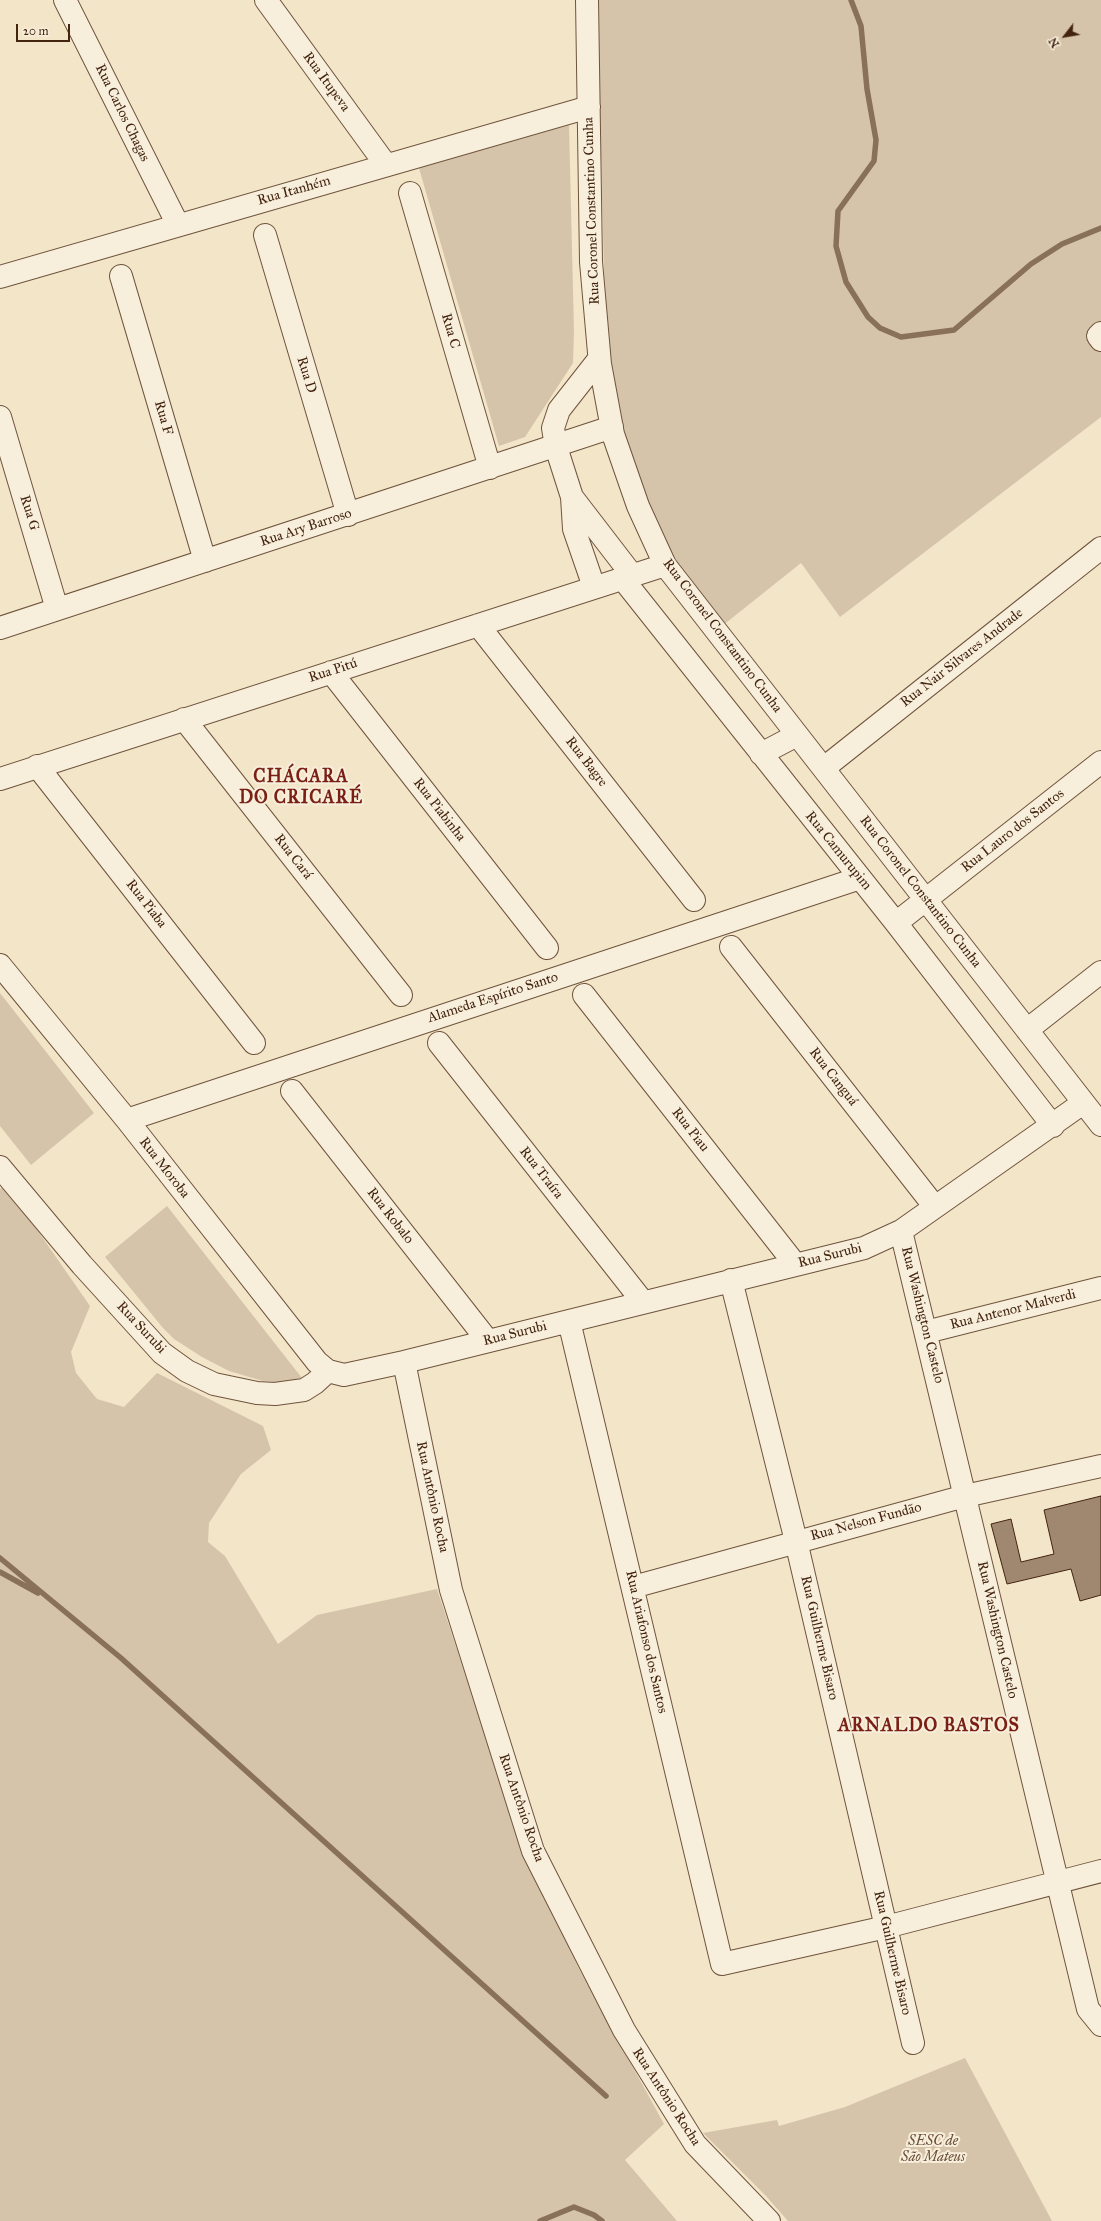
<!DOCTYPE html>
<meta charset="utf-8">
<style>
body{margin:0}
#map{position:relative;width:1101px;height:2221px;overflow:hidden;background:#f3e5c8;font-family:"IM FELL Great Primer",serif}
canvas{display:block}
.north{position:absolute;left:1045px;top:16px;width:40px;height:40px;-webkit-text-stroke:3px #f7eedb;paint-order:stroke;rotate:239deg;font-size:11px;font-weight:700;line-height:16px;text-align:center;color:#43240f}
.north::after{content:'';display:block;margin:auto;width:14px;height:18px;background:#43240f;clip-path:polygon(50% 0,100% 100%,50% 72%,0 100%)}
.scale{position:absolute;left:16px;top:24px;width:54px;height:18px;box-sizing:border-box;border:2px solid #43240f;border-top:0;padding-left:5px;font-size:12px;line-height:14px;white-space:nowrap;color:#43240f;-webkit-text-stroke:3px #f7eedb;paint-order:stroke}
</style>
<div id="map">
<canvas width="1101" height="2221"></canvas>
<div class="north">N</div>
<div class="scale">20 m</div>
</div>
<script>
const ctx = document.querySelector('canvas').getContext('2d');
ctx.lineJoin = 'round';
function fill(path, color) {
  ctx.fillStyle = color;
  ctx.fill(path, 'evenodd');
}
function toPath(rows) {
  const path = new Path2D();
  for (const r of rows) {
    path.moveTo(r[0], r[1]);
    for (let i = 2; i < r.length; i += 2) path.lineTo(r[i], r[i + 1]);
  }
  return path;
}
function strokePath(path, color, width, dash) {
  ctx.strokeStyle = color;
  ctx.lineWidth = width;
  ctx.lineCap = dash ? 'butt' : 'round';
  ctx.setLineDash(dash || []);
  ctx.stroke(path);
}
function label(font, color, halo, rows, align = 'center') {
  ctx.font = font + ' "IM FELL Great Primer",serif';
  ctx.lineWidth = 4;
  ctx.setLineDash([]);
  ctx.textBaseline = 'middle';
  ctx.strokeStyle = halo;
  ctx.fillStyle = color;
  for (const [text, x, y, turn = 0] of rows) {
    ctx.save();
    ctx.translate(x, y);
    ctx.rotate((+turn || 0) * Math.PI / 180);
    ctx.textAlign = isNaN(turn) ? turn : align;
    if (halo) ctx.strokeText(text, 0, 0);
    ctx.fillText(text, 0, 0);
    ctx.restore();
  }
}
fill(toPath([
 [597,0,1101,0,1101,417,840,617,801,563,717,630,661,545,628,453,606,351],
 [569,125,574,331,573,363,525,437,499,446,419,168],
 [0,993,94,1113,31,1165,0,1126],
 [6,1185,90,1306,71,1352,76,1373,97,1399,124,1407,157,1373,263,1426,271,1450,241,1474,209,1523,208,1542,225,1556,278,1644,317,1615,437,1589,518,1834,578,1967,664,2124,625,2160,677,2221,0,2221,0,1189],
 [167,1206,302,1378,283,1383,263,1381,229,1371,202,1357,174,1339,163,1328,105,1257],
 [965,2058,1052,2221,788,2221,766,2196,703,2133,777,2120,779,2126,845,2107]
]), '#d5c4a9');
strokePath(toPath([
 [851,0,861,26,867,89,876,140,874,161,838,211,836,246,846,282,868,317,880,328,901,337,954,330,1031,264,1062,244,1101,228],
 [0,1558,121,1658,606,2096],
 [0,1572,38,1593],
 [540,2221,574,2207,594,2215,602,2221]
]), '#897058', 5.5);
const building = toPath([
 [1101,1496,1101,1595,1080,1601,1071,1569,1007,1584,991,1524,1011,1519,1021,1562,1054,1554,1044,1510,1101,1496]
]);
fill(building, '#9f886f');
strokePath(building, '#43240f', 1);
const minor = toPath([
 [65,0,178,225],
 [266,0,386,165],
 [587,0,591,262,600,364,613,434,638,506,665,565,1101,1125],
 [410,193,490,468],
 [265,235,348,515],
 [121,276,205,561],
 [0,277,589,107],
 [1101,333,1098,336,1101,340],
 [0,417,57,609],
 [572,497,632,575],
 [622,578,896,923,1053,1126],
 [594,587,574,529,572,497,556,447,553,428,559,410,599,359],
 [478,625,694,900],
 [0,628,612,427],
 [331,672,547,948],
 [184,719,401,995],
 [761,754,797,735],
 [37,766,254,1043],
 [824,768,1101,548],
 [0,779,665,565],
 [896,923,1101,762],
 [731,947,935,1207],
 [0,965,127,1120,317,1362,328,1371,344,1375,404,1362,864,1248,901,1231,1083,1103],
 [584,995,795,1264],
 [1027,1030,1101,972],
 [439,1043,643,1302],
 [292,1091,488,1341],
 [127,1120,860,878],
 [0,1167,82,1265,162,1353,187,1371,214,1384,257,1393,275,1394,304,1390,315,1383,328,1371],
 [901,1231,1088,2009,1101,2025],
 [731,1280,796,1541,913,2043],
 [569,1321,722,1964,886,1927,1101,1871],
 [926,1332,1101,1288],
 [404,1362,451,1590,533,1851,624,2030,695,2144,769,2221],
 [633,1587,965,1496,1101,1466]
]);
strokePath(minor, '#6f543d', 24);
strokePath(minor, '#f7eedb', 22);
label('14px', '#43240f', '#f7eedb', [
 ["Rua Itupeva",326,82,54],
 ["Rua Carlos Chagas",122,113,64],
 ["Rua Itanhém",294,191,-16],
 ["Rua Coronel Constantino Cunha",592,211,-92],
 ["Rua C",450,331,74],
 ["Rua D",306,375,73],
 ["Rua F",163,418,74],
 ["Rua G",29,513,73],
 ["Rua Ary Barroso",306,528,-18],
 ["Rua Coronel Constantino Cunha",722,636,53],
 ["Rua Nair Silvares Andrade",962,658,-38],
 ["Rua Pitú",333,671,-18],
 ["Rua Bagre",586,762,52],
 ["Rua Piabinha",439,810,52],
 ["Rua Lauro dos Santos",1013,831,-38],
 ["Rua Camurupim",838,851,51],
 ["Rua Cará",293,857,52],
 ["Rua Coronel Constantino Cunha",920,892,52],
 ["Rua Piaba",146,904,52],
 ["Alameda Espírito Santo",493,998,-18],
 ["Rua Canguá",833,1077,52],
 ["Rua Piau",690,1130,52],
 ["Rua Moroba",164,1168,52],
 ["Rua Traíra",541,1173,52],
 ["Rua Robalo",390,1216,52],
 ["Rua Surubi",830,1256,-14],
 ["Rua Antenor Malverdi",1013,1310,-14],
 ["Rua Washington Castelo",922,1315,76],
 ["Rua Surubi",141,1328,47],
 ["Rua Surubi",515,1334,-14],
 ["Rua Antônio Rocha",432,1497,78],
 ["Rua Nelson Fundão",866,1522,-15],
 ["Rua Washington Castelo",997,1630,77],
 ["Rua Guilherme Bisaro",819,1638,77],
 ["Rua Ariafonso dos Santos",646,1642,77],
 ["Rua Antônio Rocha",521,1808,71],
 ["Rua Guilherme Bisaro",892,1953,77],
 ["Rua Antônio Rocha",666,2097,57]
]);
label('italic 14px', '#684c36', '#f7eedb', [
 ["SESC de",933,2142],
 ["São Mateus",933,2158]
]);
ctx.letterSpacing = '1px';
label('bold 18px', '#7a1f14', '#f7eedb', [
 ["CHÁCARA",301,778],
 ["DO CRICARÉ",301,799],
 ["ARNALDO BASTOS",929,1727]
]);
ctx.letterSpacing = '0px';
</script>
